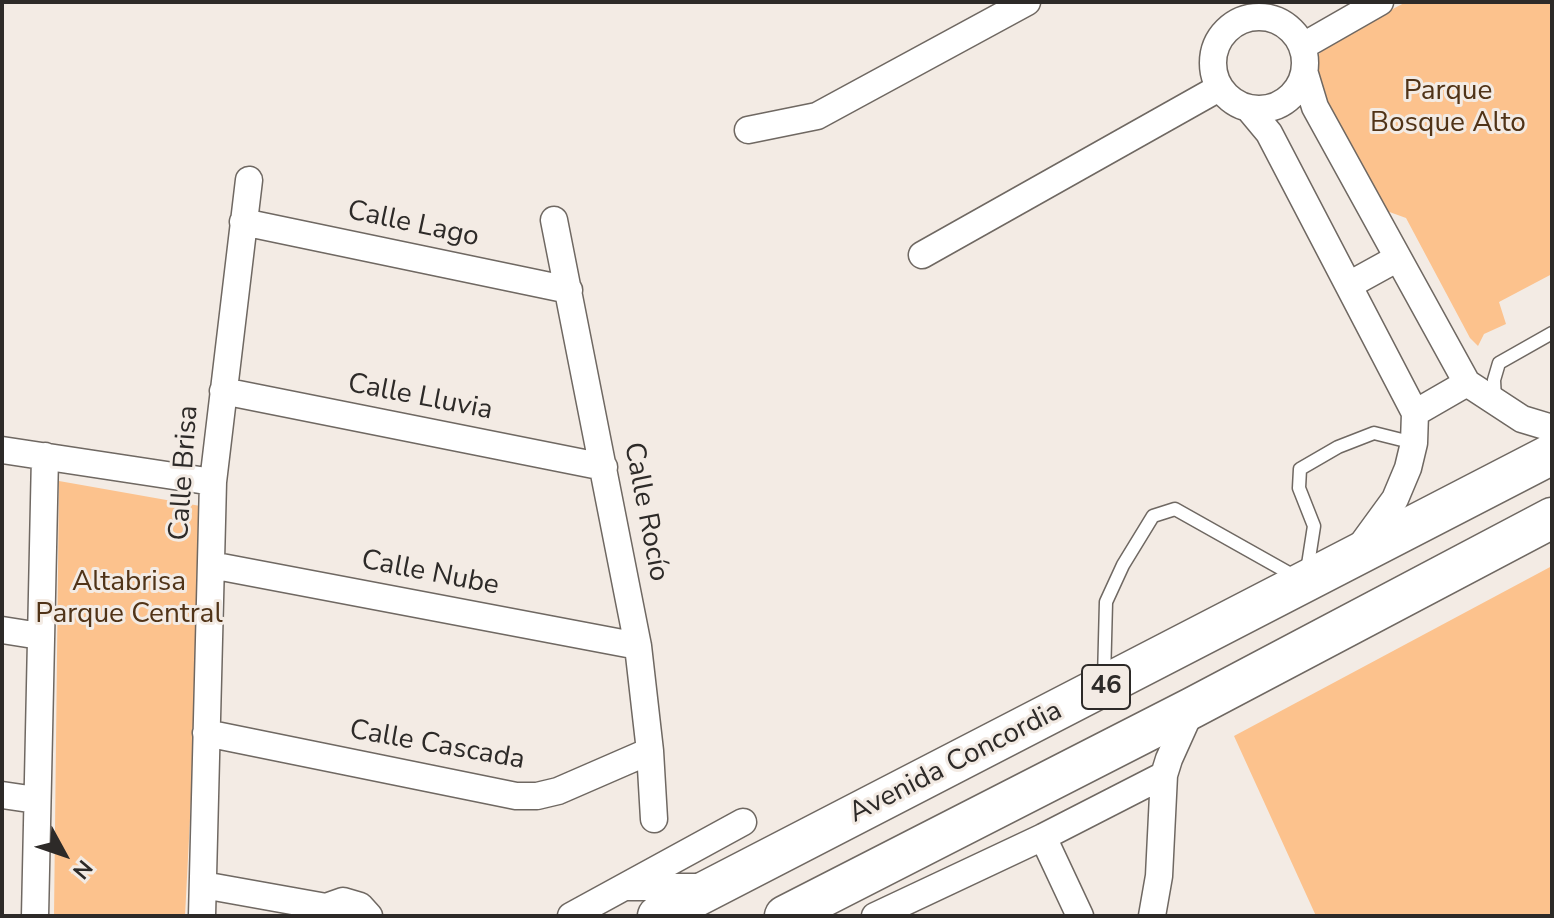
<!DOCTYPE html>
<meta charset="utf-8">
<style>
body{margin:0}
#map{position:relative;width:1554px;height:918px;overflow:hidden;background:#f3ebe4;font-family:"Nunito Sans",sans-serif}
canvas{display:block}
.frame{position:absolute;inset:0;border:4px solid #2d2a28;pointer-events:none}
.north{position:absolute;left:24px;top:814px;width:80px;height:80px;-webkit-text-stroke:6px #f3ebe4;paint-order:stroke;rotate:130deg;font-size:22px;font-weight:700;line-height:32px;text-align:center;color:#2d2a28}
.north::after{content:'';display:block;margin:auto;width:28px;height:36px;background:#2d2a28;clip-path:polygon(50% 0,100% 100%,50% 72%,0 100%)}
</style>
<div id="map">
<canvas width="1554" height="918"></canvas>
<div class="frame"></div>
<div class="north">N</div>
</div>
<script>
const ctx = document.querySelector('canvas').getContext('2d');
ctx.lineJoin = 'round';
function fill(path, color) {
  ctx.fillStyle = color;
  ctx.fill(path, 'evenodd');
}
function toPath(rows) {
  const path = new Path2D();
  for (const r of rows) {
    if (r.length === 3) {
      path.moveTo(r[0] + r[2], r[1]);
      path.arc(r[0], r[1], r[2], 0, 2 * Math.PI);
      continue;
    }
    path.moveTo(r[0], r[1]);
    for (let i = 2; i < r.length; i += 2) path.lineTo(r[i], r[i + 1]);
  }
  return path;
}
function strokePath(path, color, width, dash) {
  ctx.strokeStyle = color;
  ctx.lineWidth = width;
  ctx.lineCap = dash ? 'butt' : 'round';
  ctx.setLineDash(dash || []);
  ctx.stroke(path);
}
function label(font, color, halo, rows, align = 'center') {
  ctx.font = font + ' "Nunito Sans",sans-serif';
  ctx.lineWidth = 6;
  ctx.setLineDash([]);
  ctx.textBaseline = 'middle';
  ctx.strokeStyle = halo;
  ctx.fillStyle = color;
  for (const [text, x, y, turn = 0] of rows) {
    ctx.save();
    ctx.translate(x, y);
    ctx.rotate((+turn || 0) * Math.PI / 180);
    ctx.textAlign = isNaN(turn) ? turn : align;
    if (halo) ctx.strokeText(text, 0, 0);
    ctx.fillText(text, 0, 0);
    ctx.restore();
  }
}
fill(toPath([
 [1406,2,1552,2,1552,274,1499,302,1506,324,1484,334,1478,346,1470,338,1406,218,1384,210,1321,94,1314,71,1318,55,1332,41],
 [59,481,206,507,185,916,54,916],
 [1552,566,1552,916,1316,916,1234,736]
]), '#fcc28d');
const service = toPath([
 [1495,400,1494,380,1499,363,1552,333],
 [1307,571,1314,526,1299,488,1300,469,1338,447,1374,433,1414,443],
 [1104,679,1106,602,1123,565,1153,516,1175,509,1296,577]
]);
const minor = toPath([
 [1259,63,46],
 [1303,46,1380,2],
 [1305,74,1315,107,1467,383,1522,419,1552,428],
 [1249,109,1269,133,1415,413,1414,443,1408,468,1395,499,1360,547],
 [748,130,817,116,1027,2],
 [554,220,638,646,650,751,654,819],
 [243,222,569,290],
 [922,255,1219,88],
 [1349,285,1398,258],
 [223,391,604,467],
 [1415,413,1467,383],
 [2,450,213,482],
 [211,565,638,646],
 [2,630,40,636],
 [206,733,516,796,537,796,558,791,650,751],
 [2,795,36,800],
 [1043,837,1080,916],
 [203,885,326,907],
 [625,887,706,887],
 [35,916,45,456],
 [202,916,213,482,249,180],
 [319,916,326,907,343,901,360,906,369,916],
 [571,916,743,822],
 [875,916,1043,837,1164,775],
 [1152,916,1159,876,1164,775,1169,759,1192,708]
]);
const primary = toPath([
 [658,916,1552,454],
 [785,916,1192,708,1552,518]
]);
strokePath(service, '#6f6862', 15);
strokePath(minor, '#6f6862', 29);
strokePath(primary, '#6f6862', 43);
strokePath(service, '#fff', 12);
strokePath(minor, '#fff', 26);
strokePath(primary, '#fff', 40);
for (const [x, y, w] of [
 [1106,687,48]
]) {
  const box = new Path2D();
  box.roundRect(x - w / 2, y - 22, w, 44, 6);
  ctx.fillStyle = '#f3ebe4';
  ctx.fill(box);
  strokePath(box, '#2d2a28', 2);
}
label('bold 26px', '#2d2a28', null, [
 ["46",1106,687]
]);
label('28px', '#503317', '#f3ebe4', [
 ["Parque",1448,92],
 ["Bosque Alto",1448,124],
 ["Altabrisa",129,583],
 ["Parque Central",129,615]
]);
label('28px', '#2d2a28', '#f3ebe4', [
 ["Calle Lago",413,225,12],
 ["Calle Lluvia",420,398,11],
 ["Calle Brisa",185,473,-86],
 ["Calle Rocío",645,512,79],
 ["Calle Nube",430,574,11],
 ["Calle Cascada",437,746,10],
 ["Avenida Concordia",956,763,-27]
]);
</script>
